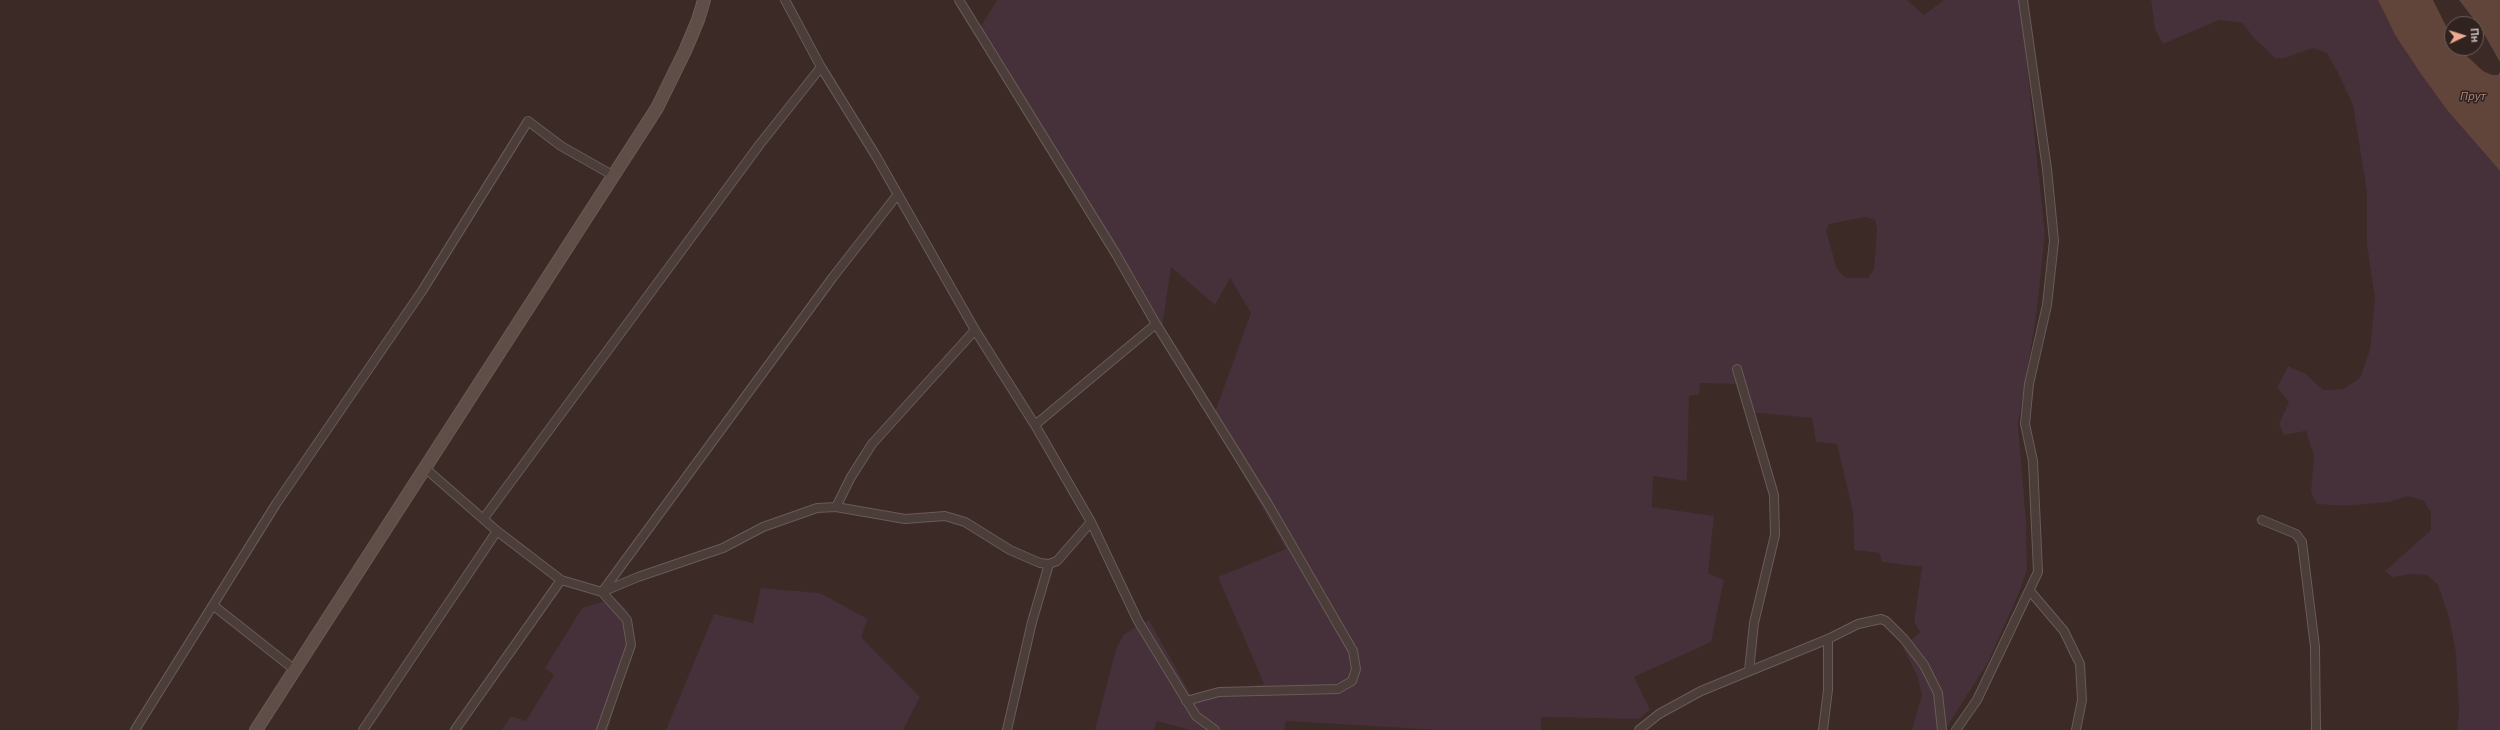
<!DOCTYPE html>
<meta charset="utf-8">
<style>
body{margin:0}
#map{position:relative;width:2500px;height:730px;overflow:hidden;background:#3b2a25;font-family:"IBM Plex Sans",sans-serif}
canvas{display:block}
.north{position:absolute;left:2444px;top:16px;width:40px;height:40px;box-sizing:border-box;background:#30221e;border:1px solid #6c5e5a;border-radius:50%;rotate:86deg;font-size:11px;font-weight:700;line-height:16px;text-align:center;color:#c7b9b5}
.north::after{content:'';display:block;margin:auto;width:14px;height:18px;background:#f0aa91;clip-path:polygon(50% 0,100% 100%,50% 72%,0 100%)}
</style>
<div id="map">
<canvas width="2500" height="730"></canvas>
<div class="north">Пн</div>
</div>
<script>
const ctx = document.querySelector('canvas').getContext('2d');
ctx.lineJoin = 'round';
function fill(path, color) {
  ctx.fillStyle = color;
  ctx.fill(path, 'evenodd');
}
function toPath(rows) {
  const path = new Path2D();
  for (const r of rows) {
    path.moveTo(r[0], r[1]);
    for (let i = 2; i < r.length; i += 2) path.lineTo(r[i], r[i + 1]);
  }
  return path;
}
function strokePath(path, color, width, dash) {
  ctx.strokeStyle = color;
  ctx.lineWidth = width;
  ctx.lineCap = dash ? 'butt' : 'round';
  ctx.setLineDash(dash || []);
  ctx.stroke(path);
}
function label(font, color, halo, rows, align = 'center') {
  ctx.font = font + ' "IBM Plex Sans",sans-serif';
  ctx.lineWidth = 3;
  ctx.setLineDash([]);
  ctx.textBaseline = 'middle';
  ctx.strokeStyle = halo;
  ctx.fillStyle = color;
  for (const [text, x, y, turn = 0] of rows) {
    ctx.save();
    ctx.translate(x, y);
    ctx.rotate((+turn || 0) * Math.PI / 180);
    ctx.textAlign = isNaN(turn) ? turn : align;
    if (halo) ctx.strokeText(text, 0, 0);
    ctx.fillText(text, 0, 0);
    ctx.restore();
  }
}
fill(toPath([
 [997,0,1907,0,1924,15,1944,0,2020,0,2045,234,2036,317,2018,424,2026,522,2027,570,2018,595,1988,662,1945,730,1912,730,1922,695,1917,675,1903,648,1920,632,1914,622,1922,567,1882,562,1879,553,1854,550,1853,512,1837,444,1816,442,1812,418,1746,412,1737,384,1700,383,1699,394,1689,396,1687,481,1653,476,1652,507,1714,516,1708,573,1724,580,1711,642,1634,677,1650,710,1639,719,1541,717,1541,730,1440,730,1286,721,1284,730,1190,730,1157,721,1153,730,1095,730,1116,649,1124,634,1149,620,1192,697,1219,691,1264,684,1218,577,1286,549,1212,420,1251,313,1230,278,1215,305,1171,267,1161,335,976,34],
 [1866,217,1875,220,1877,229,1874,269,1868,278,1846,278,1837,269,1826,231,1829,224],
 [2151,0,2378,0,2395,35,2423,77,2447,110,2500,171,2500,730,2457,730,2459,711,2456,653,2449,617,2438,585,2427,575,2414,574,2392,577,2385,571,2431,530,2431,512,2423,500,2407,496,2389,502,2344,506,2317,504,2311,492,2314,455,2306,431,2284,435,2279,424,2289,402,2277,388,2288,366,2306,374,2323,390,2343,389,2360,378,2370,349,2375,299,2367,245,2367,192,2353,105,2339,75,2327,53,2313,48,2285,58,2275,58,2255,39,2242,23,2219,20,2163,44,2155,29],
 [761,588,820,593,868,619,861,637,920,697,903,730,666,730,714,614,753,623],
 [615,598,628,611,635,635,608,730,502,730,511,716,526,721,554,675,545,668,582,608]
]), '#463039');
fill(toPath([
 [2378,0,2433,0,2452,38,2452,48,2458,48,2483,71,2492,75,2498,75,2500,72,2500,171,2447,110,2423,77,2395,35],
 [2459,0,2500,0,2500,62,2480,27]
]), '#61443a');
const street = toPath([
 [785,0,821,67,876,156,975,330,1035,425,1091,522,1138,621,1196,716,1215,730],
 [959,0,1116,254,1156,324,1035,425],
 [1156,324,1268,504,1353,651,1356,669,1352,681,1338,689,1219,692,1186,701],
 [1737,369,1774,495,1775,535,1754,623,1749,671],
 [426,469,497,531,561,580,602,592,638,577,723,548,763,527,817,508,836,507,905,519,945,516,965,522,1010,550,1040,563,1049,564,1057,561,1091,522],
 [836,507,851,477,872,444,975,330],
 [484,518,760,144,821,67],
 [2262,520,2296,534,2302,542,2315,647,2316,730],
 [2030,591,2064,631,2080,664,2082,700,2076,730],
 [214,606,295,670],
 [135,730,276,504,422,291,528,121,561,146,614,176],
 [363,730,497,531],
 [455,730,561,580],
 [601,730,631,645,627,620,602,592,833,277,898,194],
 [1007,730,1032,622,1049,564],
 [1639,730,1659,714,1701,691,1828,639],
 [1823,730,1828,690,1828,639,1858,624,1881,619,1886,621,1904,639,1924,665,1938,693,1942,730],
 [1956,730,1977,700,2038,572,2033,461,2025,424,2029,384,2047,305,2054,241,2047,169,2023,0]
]);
const secondary = toPath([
 [256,730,657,108,685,51,698,20,704,0]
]);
strokePath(street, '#695b57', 10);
strokePath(secondary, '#695b57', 14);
strokePath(street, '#4b3d39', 8);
strokePath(secondary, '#5e4e47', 12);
label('italic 12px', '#ac897e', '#30221e', [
 ["Прут",2473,97]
]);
</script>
